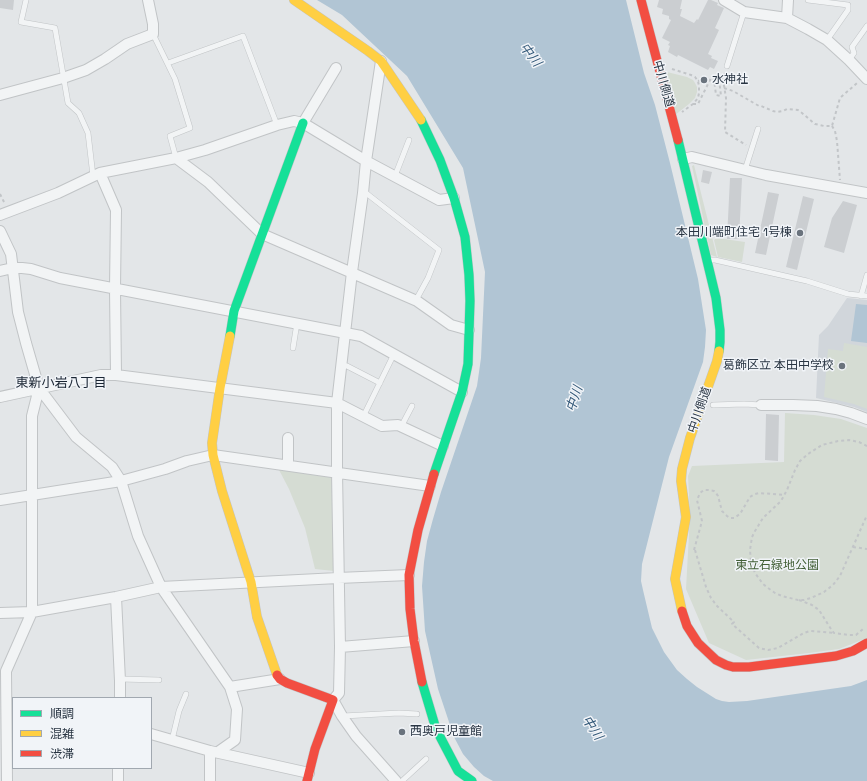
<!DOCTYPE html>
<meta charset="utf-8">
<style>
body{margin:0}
#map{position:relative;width:867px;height:781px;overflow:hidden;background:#e3e6e8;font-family:"Space Grotesk","Noto Sans JP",sans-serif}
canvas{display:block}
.legend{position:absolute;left:12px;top:697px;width:140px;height:72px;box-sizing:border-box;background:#f1f4f8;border:1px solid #a1a8b0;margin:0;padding:5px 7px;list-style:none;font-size:12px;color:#293543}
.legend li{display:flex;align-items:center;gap:8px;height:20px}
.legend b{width:20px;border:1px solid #a1a8b0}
</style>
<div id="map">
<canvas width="867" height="781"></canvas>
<ul class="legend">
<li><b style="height:5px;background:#16e098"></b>順調</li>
<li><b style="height:5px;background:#ffcf43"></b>混雑</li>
<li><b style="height:5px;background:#f24e42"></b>渋滞</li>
</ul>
</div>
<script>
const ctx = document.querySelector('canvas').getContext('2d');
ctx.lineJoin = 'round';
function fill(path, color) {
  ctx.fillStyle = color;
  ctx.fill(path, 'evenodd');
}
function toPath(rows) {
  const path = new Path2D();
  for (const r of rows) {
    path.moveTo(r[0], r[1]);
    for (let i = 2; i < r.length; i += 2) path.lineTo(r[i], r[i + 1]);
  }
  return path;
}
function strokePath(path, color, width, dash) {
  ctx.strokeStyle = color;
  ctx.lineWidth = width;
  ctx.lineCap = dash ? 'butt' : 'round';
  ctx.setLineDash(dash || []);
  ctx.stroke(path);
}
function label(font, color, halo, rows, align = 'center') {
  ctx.font = font + ' "Space Grotesk","Noto Sans JP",sans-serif';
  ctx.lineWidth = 3;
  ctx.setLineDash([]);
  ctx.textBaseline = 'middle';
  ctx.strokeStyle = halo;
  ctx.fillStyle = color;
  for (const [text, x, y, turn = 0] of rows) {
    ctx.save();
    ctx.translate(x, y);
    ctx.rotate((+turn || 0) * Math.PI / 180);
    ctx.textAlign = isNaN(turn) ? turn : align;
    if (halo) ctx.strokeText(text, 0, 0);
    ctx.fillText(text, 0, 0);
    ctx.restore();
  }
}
fill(toPath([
 [847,298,867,300,867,412,854,407,816,398,819,335,828,326]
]), '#d1d6db');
fill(toPath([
 [663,71,687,77,693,80,695,83,697,87,697,92,695,98,689,104,675,115],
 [694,165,717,257,711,255,692,166],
 [717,238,745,242,742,262,718,257,714,240],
 [844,343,867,347,867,409,854,404,824,397,828,349,843,351],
 [785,413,814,415,841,419,867,428,867,638,839,649,809,653,746,660,709,643,686,589,690,515,688,476,692,466,784,462],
 [278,468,333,475,334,571,315,569,305,528,289,489]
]), '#d5dcd3');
fill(toPath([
 [317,0,626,0,644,73,655,105,670,163,698,279,706,330,705,347,703,362,669,457,642,564,641,581,643,590,652,628,664,652,677,670,687,679,697,687,716,699,722,701,729,702,747,701,851,686,867,680,867,781,493,781,484,776,474,767,463,754,454,737,438,689,425,631,422,586,424,562,427,541,433,519,441,492,477,386,481,358,485,272,463,168,407,76,342,15],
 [856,304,867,305,867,343,851,341]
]), '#b1c5d4');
fill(toPath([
 [0,0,14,0,13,10,0,8],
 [659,0,682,0,680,9,682,9,680,16,694,23,697,19,698,20,708,0,711,0,718,3,717,5,724,8,715,28,719,30,708,54,712,56,711,58,718,61,714,69,710,67,708,70,678,55,677,57,668,52,670,46,668,45,670,42,662,38,671,20,669,19,669,16,662,14,663,9,657,7],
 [703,170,712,172,709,184,701,182],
 [730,178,742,178,739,239,727,239],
 [768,192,779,194,766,255,755,253],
 [803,196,814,199,797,270,786,267],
 [843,201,857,205,844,253,824,247,832,218],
 [766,414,779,415,778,461,765,460]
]), '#cbced1');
const lane = toPath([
 [26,0,21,22,55,28,68,103,79,113,88,133,93,176],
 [808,0,848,5,848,10,827,40],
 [153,34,175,79,190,128,170,136,176,158],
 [849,60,854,53,852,47,867,26],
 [168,63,243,36,277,125],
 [727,66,744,12],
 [745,170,758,129],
 [395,176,409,140],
 [363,193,366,193,439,250,428,278,416,300],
 [709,260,715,260,807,281,848,294,867,296],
 [861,296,867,275],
 [293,348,297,323],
 [341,365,347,366,380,383],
 [713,405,744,404,761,405],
 [363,417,394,354],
 [401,427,412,406],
 [120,679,159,680],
 [343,716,399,713,417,714],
 [172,740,179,711,186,694],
 [402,781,426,759]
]);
const street = toPath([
 [724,0,744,12,787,18,808,29,827,40,849,60,867,79],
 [787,18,788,0],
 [381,61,366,161,363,193,352,272,337,403,337,472,340,647,339,693,333,700,342,716,356,736,396,781],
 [0,95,63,78,86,70,105,59,127,44,153,34,153,24,148,0],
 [303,123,336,68],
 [176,158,208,182,262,234,417,301,451,325,469,330],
 [683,159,692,157,766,175,867,193],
 [100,173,116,210,115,289,116,375],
 [0,215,58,193,100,173,176,158,205,150,277,125,294,121,303,123,366,161,439,200,454,198],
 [0,231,11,254,18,312,26,343,39,388,32,416,32,612,6,671,7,781],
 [0,271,13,268,22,268,31,269,60,278,361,336,462,392],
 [39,388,76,437,112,467,121,481,138,536,161,587,230,687],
 [0,397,101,375,116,375,337,403,382,426,398,425,443,446],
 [761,405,793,405,817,406,836,409,851,413,867,419],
 [288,438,288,465],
 [0,500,121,481,165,469,187,461,213,455,430,486],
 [116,597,120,681,120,698],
 [0,613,32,612,116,597,161,587,338,578,409,575],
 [340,647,414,641],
 [151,734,210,751,309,773],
 [210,751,210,781],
 [218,752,235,740,237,709,230,687,280,679],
 [118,768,118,781]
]);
const fast = toPath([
 [421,120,440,160,454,198,465,237,469,275,470,301,468,364,462,392,434,474],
 [678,140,716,298,720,330,720,342,719,351],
 [230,336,234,311,303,123],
 [422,682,436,729,458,771,472,781]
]);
const slow = toPath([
 [294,0,368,51,381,61,421,120],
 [230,336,220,388,212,443,213,455,222,491,251,582,257,617,277,675],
 [682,611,675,579,686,517,681,481,682,469,690,438,717,361,719,351]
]);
const jam = toPath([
 [641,0,678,140],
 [682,611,687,626,698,643,716,660,726,665,733,667,749,667,836,656,853,651,867,643],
 [277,675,280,679,287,683,333,700,315,749,307,781],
 [422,682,414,641,410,609,409,575,418,530,434,474]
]);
strokePath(lane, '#c1c4c6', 6);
strokePath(street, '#c1c4c6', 12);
strokePath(fast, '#c1c4c6', 10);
strokePath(slow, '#c1c4c6', 10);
strokePath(jam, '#c1c4c6', 10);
strokePath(toPath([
 [672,69,691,75,695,77,698,81,699,86,699,93,698,98,693,104,682,112],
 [725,73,723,79,726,98,725,132,746,145],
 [698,81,702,80],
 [724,88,733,91,759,106,761,106,773,111,777,112,783,111,787,109,798,110,802,113,815,124,824,126,832,126,840,98,857,83],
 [693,104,698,104,711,78,714,79,716,95,721,96,719,79,723,79],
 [832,126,835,131,837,141,840,180],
 [0,194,5,204],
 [867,446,859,442,849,440,838,441,822,445,808,454,800,461,795,470,787,490,781,501,763,518,755,531,752,537,750,550,751,562,755,573,763,584,768,588,775,593,782,596,798,600,804,600,811,598,824,592,833,585,840,576,867,515],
 [853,547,867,549],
 [694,550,702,521,697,500,700,493,704,490,708,490,714,491,716,493,718,496,722,511,727,516,730,518,734,518,740,514,750,497,755,494,759,493,785,495],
 [695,550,706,587,711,598,717,606,734,622,732,624,759,648,768,650,778,648,804,633,810,631,834,633],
 [799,600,812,605,819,610,831,629,834,633,849,635,856,635,864,628]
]), '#c2c5c8', 2, [3, 3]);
strokePath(lane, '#f2f4f5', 5);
strokePath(street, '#f2f4f5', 10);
strokePath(fast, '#16e098', 9);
strokePath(slow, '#ffcf43', 9);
strokePath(jam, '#f24e42', 9);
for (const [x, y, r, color] of [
 [704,80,4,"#6a737d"],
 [800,233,4,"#6a737d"],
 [842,366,4,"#6a737d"],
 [402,732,4,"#6a737d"]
]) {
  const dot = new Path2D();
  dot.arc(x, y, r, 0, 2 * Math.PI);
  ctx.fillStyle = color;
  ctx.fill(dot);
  strokePath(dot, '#f1f4f8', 1.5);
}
label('12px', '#293543', '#f1f4f8', [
 ["水神社",712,80],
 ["本田川端町住宅 1号棟",792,233,"right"],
 ["葛飾区立 本田中学校",834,366,"right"],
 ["西奥戸児童館",410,732]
], 'left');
label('12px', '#293543', '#f1f4f8', [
 ["中川側道",663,84,74],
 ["中川側道",700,410,-71]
]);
label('12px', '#425f36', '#f1f4f8', [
 ["東立石緑地公園",777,566]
]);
label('italic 13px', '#325878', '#f1f4f8', [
 ["中川",530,55,52],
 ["中川",575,399,-72],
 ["中川",592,728,56]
]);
label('13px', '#1b2634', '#f1f4f8', [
 ["東新小岩八丁目",61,383]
]);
</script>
